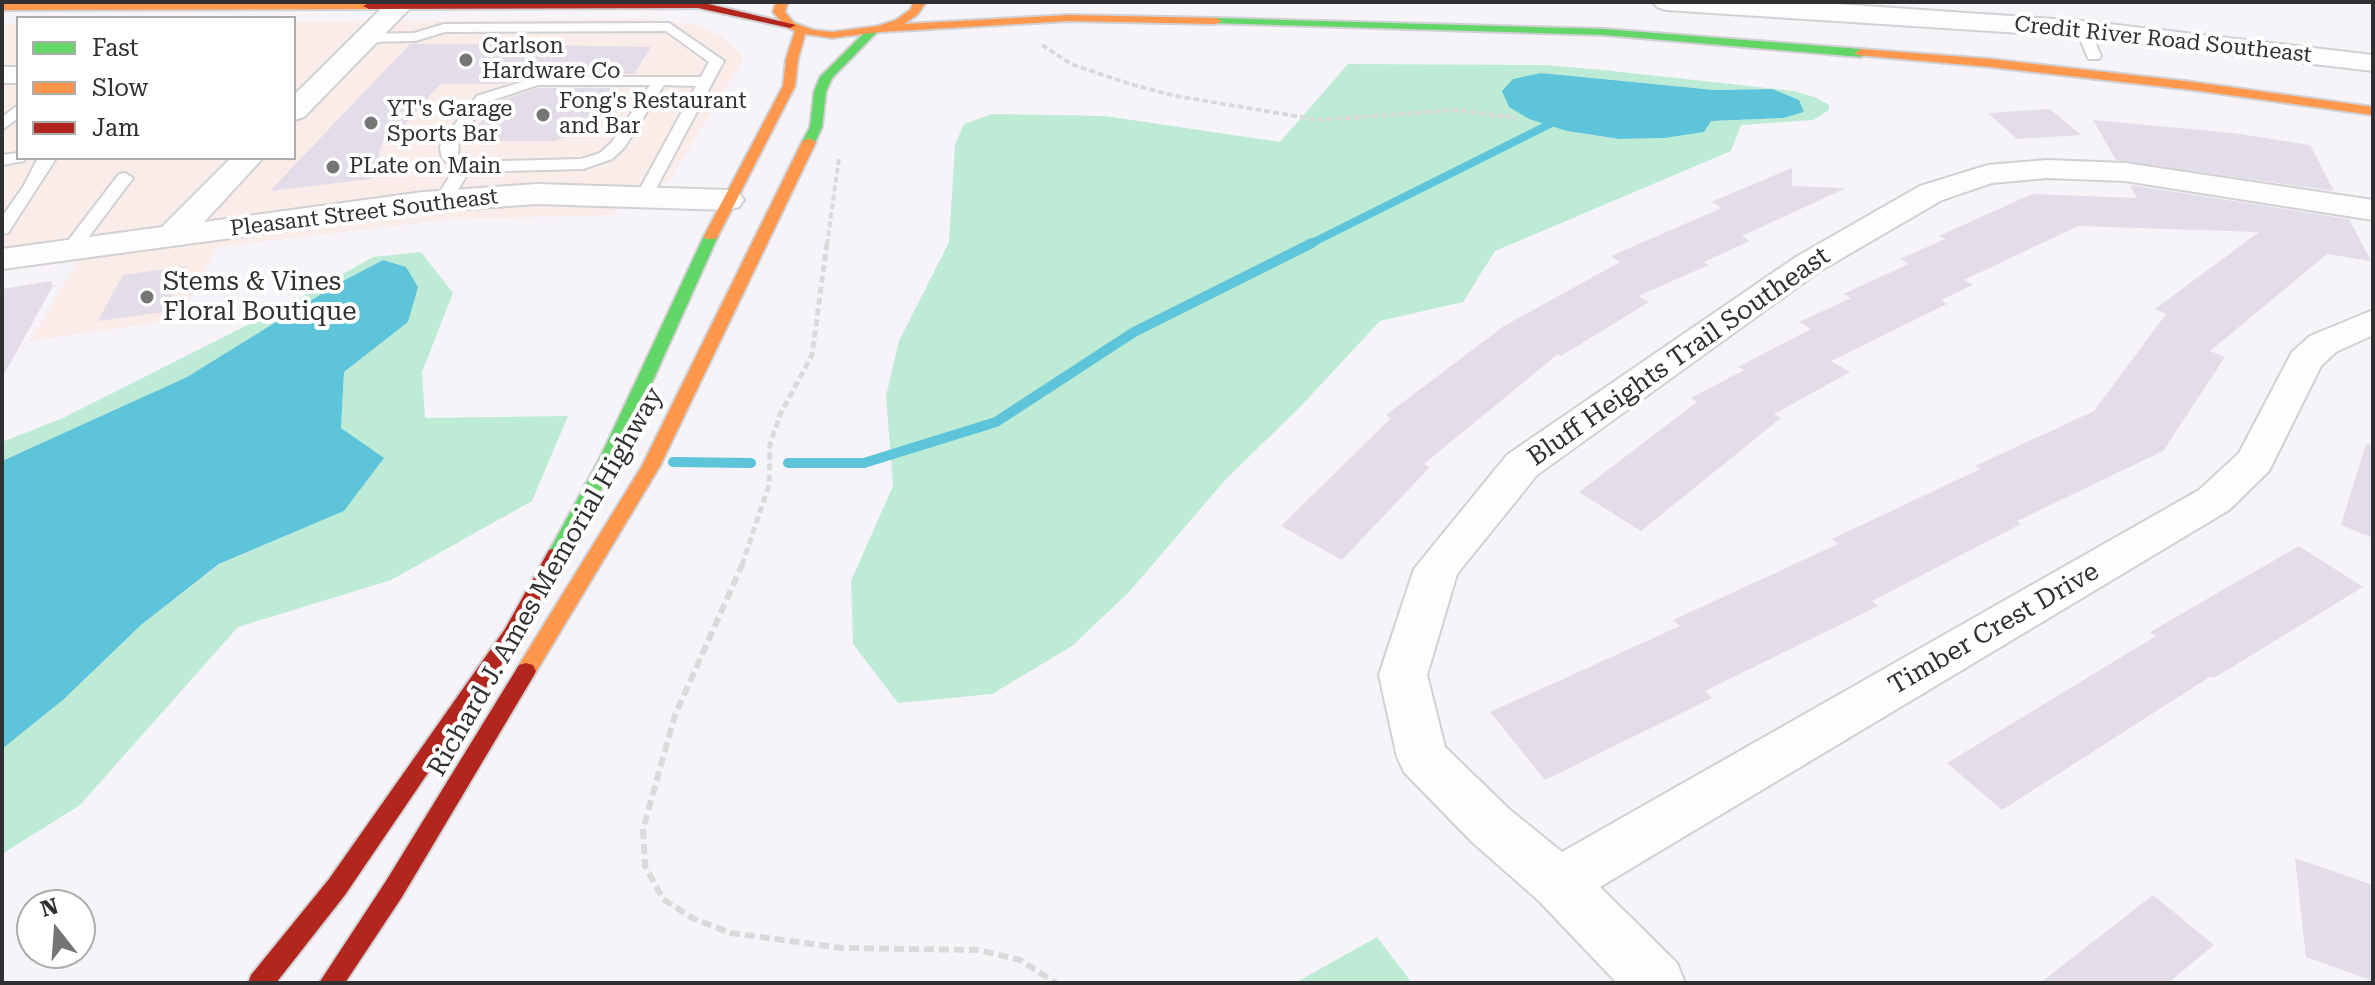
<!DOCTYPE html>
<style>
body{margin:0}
#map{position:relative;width:2375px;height:985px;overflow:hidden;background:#f6f4f9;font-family:"Roboto Serif",serif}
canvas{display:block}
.frame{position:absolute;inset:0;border:4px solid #303033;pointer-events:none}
.legend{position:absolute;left:16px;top:16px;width:280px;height:144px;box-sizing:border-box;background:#fff;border:2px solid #acacad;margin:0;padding:10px 14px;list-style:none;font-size:24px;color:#303033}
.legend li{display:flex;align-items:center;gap:16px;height:40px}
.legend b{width:40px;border:2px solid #acacad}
.north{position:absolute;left:16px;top:889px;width:80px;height:80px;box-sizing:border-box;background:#fff;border:2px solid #acacad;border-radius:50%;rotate:343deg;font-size:22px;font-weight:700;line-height:32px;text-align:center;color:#303033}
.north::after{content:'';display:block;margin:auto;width:28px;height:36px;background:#757578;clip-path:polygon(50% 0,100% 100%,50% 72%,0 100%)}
</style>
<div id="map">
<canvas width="2375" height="985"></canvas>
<div class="frame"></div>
<ul class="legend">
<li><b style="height:10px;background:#63d668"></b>Fast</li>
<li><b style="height:10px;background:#ff974d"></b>Slow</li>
<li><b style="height:10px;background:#b3261e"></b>Jam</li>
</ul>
<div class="north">N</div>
</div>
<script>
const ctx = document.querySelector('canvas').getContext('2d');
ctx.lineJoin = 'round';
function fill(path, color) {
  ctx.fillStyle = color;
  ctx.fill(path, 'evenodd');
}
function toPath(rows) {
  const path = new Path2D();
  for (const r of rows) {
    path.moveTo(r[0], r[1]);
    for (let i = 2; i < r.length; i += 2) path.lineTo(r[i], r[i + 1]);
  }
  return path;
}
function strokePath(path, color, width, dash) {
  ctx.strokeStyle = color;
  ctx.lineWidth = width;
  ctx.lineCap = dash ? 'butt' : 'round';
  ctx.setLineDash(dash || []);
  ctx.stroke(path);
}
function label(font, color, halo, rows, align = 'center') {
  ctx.font = font + ' "Roboto Serif",serif';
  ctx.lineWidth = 8;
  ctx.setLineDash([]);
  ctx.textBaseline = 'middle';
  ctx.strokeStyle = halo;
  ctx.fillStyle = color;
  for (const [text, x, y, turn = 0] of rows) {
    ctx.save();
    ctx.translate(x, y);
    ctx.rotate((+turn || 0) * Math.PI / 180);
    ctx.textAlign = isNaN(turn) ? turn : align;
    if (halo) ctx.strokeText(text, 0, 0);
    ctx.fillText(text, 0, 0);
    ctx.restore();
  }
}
fill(toPath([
 [645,19,693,24,721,36,744,58,669,181,623,203,614,215,453,219,216,247,180,319,30,341,77,262,2,271,2,24,18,24,18,158,294,158,294,22]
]), '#faece8');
fill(toPath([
 [1348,64,1544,65,1603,70,1794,91,1817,98,1829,105,1829,110,1813,120,1741,125,1731,151,1495,251,1463,302,1380,321,1300,407,1226,479,1129,592,1072,646,992,694,898,703,853,644,851,581,893,486,886,396,899,341,949,242,955,145,964,124,992,114,1105,116,1280,142],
 [1541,73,1715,90,1772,89,1804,112,1783,118,1711,121,1664,138,1618,139,1567,131],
 [421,252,453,293,422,372,425,418,568,416,532,501,391,580,238,627,80,805,2,854,2,749,64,699,141,625,220,564,344,511,383,459,341,428,344,372,408,322,383,260,339,283,187,377,2,461,2,442,63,418,287,305,373,257],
 [1377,937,1412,983,1295,983]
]), '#beebd5');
fill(toPath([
 [1541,73,1715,90,1772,89,1799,100,1804,112,1783,118,1711,121,1704,132,1664,138,1619,139,1567,131,1529,119,1509,107,1502,91,1513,79],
 [383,260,406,267,418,287,408,322,344,372,341,428,384,458,344,511,219,564,141,625,64,699,2,749,2,461,187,377,339,283]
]), '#5dc4da');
strokePath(toPath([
 [1308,245,1558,120]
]), '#5dc4da', 8);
strokePath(toPath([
 [673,462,751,463],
 [788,463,864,463,996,422,1134,332,1312,243]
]), '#5dc4da', 10);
fill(toPath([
 [410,44,496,44,651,47,634,74,537,74,504,84,440,84,393,138,384,138,371,179,270,191],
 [538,88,617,88,590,128,556,141,466,141,496,102],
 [2050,109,2081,135,2017,139,1988,113],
 [2093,120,2233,133,2310,145,2334,191,2116,160],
 [1792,168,1792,186,1846,188,1742,236,1750,241,1704,262,1709,265,1638,296,1649,302,1561,356,1558,354,1424,464,1430,467,1342,560,1281,526,1391,418,1386,415,1504,326,1620,262,1611,256,1722,208,1711,202],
 [2130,185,2349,219,2371,261,2327,254,2210,351,2225,357,2163,451,2017,521,2021,524,1872,601,1878,606,1705,691,1712,698,1545,780,1490,712,1680,626,1673,620,1838,544,1832,539,1980,469,1975,466,2094,411,2166,314,2155,309,2259,232,2078,226,1964,280,1973,285,1941,300,1947,304,1831,361,1850,372,1774,414,1781,418,1641,531,1579,492,1697,402,1691,398,1744,370,1738,367,1811,329,1799,322,1851,298,1843,294,1909,264,1900,259,1945,239,1939,236,2032,194,2137,198],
 [187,266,164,312,98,321,123,275],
 [52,281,51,285,54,284,2,378,2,289],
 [2366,444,2373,445,2373,538,2341,525],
 [2299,546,2363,587,2214,678,2211,676,2002,810,1947,763,2156,636,2150,632],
 [2295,858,2373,885,2373,981,2306,957],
 [2153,895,2214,945,2168,983,2040,983]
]), '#e2dde8');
const lane = toPath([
 [669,23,724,61,652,196,644,201,636,196,696,86,664,85,624,148,612,159,583,169,469,172,449,204,437,204,435,200,454,169,442,158,440,148,443,139,477,96,537,77,701,77,709,62,666,31,445,32,415,41,367,42,360,38,367,34,414,33,444,24,669,23],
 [538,85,650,85,612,142,600,153,581,159,466,162,458,156,459,140,487,102,538,85],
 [2083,25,2090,29,2101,56,2099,59,2089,59,2087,56,2076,29,2083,25],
 [18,105,18,118,2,130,2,117,18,105],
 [18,153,18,158,26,158,24,161,2,165,2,155,18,153],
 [38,158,55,160,8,233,2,234,2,217,23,187,38,158],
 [125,173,133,178,76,254,64,254,61,250,64,246,119,174,125,173]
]);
const street = toPath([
 [388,2,411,2,413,5,304,117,294,120,294,95,388,2],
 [1653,2,1807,2,2083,21,2373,55,2373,71,2083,37,1666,10,1657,7,1653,2],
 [2,67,18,67,18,83,2,83,2,67],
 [231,158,263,158,204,222,423,192,537,184,728,190,739,193,744,200,739,207,728,210,537,204,423,212,2,269,2,249,162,227,231,158],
 [2047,160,2125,163,2373,200,2373,220,2125,181,2047,178,1992,183,1942,200,1820,271,1537,475,1457,574,1427,675,1445,747,1509,809,1562,852,2199,490,2239,453,2292,352,2310,336,2373,310,2373,335,2336,352,2321,366,2269,471,2229,510,1600,887,1677,963,1685,983,1617,983,1539,901,1471,841,1404,772,1397,757,1379,675,1414,569,1507,455,1796,257,1920,186,1988,165,2047,160]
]);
const fast = toPath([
 [1216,18,1604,29,1861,49,1867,53,1861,57,1604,35,1212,23,1210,21,1216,18],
 [868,29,878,31,832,78,826,92,822,127,814,145,804,145,802,142,810,127,814,92,820,77,868,29],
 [711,232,718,236,617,460,563,560,549,560,547,555,599,460,704,236,711,232]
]);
const slow = toPath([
 [776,2,788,2,785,12,794,23,814,30,832,32,878,26,896,20,910,10,914,2,926,2,918,14,904,24,1069,15,1216,18,1222,21,1216,24,1069,21,880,32,832,38,805,34,798,59,795,86,718,236,716,239,706,239,704,236,783,86,786,59,795,31,786,27,773,12,776,2],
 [2,4,369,3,375,6,369,9,2,10,2,4],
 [1861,49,1990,59,2193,82,2373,107,2373,115,2193,90,1990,67,1857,55,1855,53,1861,49],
 [809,138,816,142,660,466,533,677,526,679,519,677,516,671,519,665,642,466,802,142,809,138]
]);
const jam = toPath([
 [700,2,796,25,790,28,698,8,369,9,363,6,369,3,700,2],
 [556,548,563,550,565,555,519,639,345,895,276,983,248,983,251,975,329,879,505,629,549,550,556,548],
 [526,663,533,665,536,671,533,677,402,897,345,983,319,983,386,881,519,665,526,663]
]);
strokePath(lane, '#d1d1d4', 4);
strokePath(street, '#d1d1d4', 4);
strokePath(fast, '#d1d1d4', 4);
strokePath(slow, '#d1d1d4', 4);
strokePath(jam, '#d1d1d4', 4);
strokePath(toPath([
 [1042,45,1071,64,1130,84,1176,96,1319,120,1455,110,1517,118],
 [827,245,839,158]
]), '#dbdadb', 4, [6, 3]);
strokePath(toPath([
 [742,565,769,485,770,444,780,415,812,355,827,243]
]), '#dbdadb', 5, [7, 4]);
strokePath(toPath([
 [743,563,675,715,643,829,645,866,663,899,694,919,731,933,842,948,978,950,1020,960,1056,983]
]), '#dbdadb', 6, [10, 5]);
fill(lane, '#fefdfe');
fill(street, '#fefdfe');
fill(fast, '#63d668');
fill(slow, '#ff974d');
fill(jam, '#b3261e');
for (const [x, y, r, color] of [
 [466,60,8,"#757578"],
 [543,115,8,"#757578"],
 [371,123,8,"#757578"],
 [333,167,8,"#757578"],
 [147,297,8,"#757578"]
]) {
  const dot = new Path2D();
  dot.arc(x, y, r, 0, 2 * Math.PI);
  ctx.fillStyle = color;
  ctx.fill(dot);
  strokePath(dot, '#fff', 3);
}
label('22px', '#303033', '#fff', [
 ["Credit River Road Southeast",2163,40,6],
 ["Pleasant Street Southeast",364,213,-7]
]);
label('22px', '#303033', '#fff', [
 ["Carlson",482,47],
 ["Hardware Co",482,72],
 ["Fong's Restaurant",559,102],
 ["and Bar",559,127],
 ["YT's Garage",387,110],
 ["Sports Bar",387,135],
 ["PLate on Main",349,167]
], 'left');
label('26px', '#303033', '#fff', [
 ["Stems & Vines",163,282],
 ["Floral Boutique",163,312]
], 'left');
label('26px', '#303033', '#fff', [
 ["Bluff Heights Trail Southeast",1679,357,-35],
 ["Richard J. Ames Memorial Highway",546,582,-60],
 ["Timber Crest Drive",1994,629,-30]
]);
</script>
